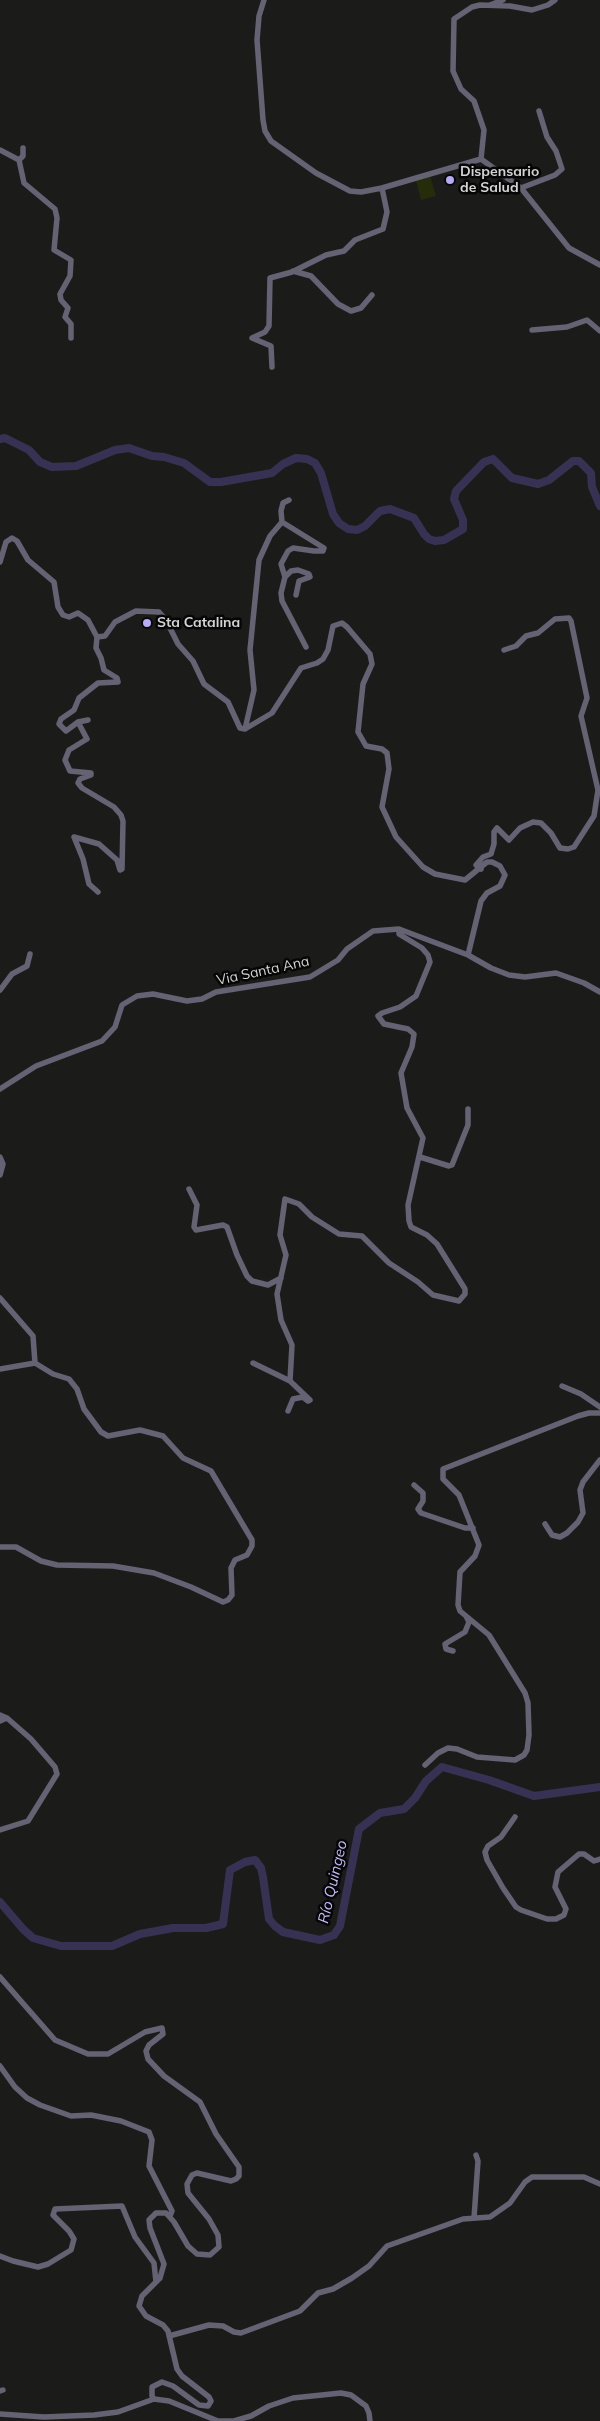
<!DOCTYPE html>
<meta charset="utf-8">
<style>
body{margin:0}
canvas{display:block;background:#1b1c19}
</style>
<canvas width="600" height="2421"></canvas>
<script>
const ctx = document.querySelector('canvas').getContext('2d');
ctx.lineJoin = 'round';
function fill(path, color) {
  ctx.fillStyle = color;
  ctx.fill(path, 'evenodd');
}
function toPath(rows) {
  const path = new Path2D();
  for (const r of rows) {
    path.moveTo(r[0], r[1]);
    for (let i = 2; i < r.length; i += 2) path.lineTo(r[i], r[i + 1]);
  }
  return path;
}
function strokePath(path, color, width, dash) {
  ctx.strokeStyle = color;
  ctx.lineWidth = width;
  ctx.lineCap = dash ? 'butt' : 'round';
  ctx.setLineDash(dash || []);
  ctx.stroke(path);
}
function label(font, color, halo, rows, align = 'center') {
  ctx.font = font + ' Mulish,sans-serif';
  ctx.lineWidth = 5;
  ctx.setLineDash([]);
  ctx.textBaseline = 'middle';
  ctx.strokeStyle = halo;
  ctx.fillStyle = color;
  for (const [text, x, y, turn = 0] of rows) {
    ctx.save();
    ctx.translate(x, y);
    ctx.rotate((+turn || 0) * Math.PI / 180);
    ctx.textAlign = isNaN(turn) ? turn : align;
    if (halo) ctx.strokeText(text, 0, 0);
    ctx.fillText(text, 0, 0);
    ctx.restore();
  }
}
fill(toPath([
 [430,176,436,196,421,200,416,180]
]), '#252c09');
strokePath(toPath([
 [0,439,5,438,29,450,40,462,52,467,76,466,115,450,129,448,152,456,164,457,184,463,210,482,221,482,272,473,283,464,296,458,307,459,315,463,321,473,333,514,339,523,348,529,357,530,365,526,380,511,390,509,414,518,424,534,429,539,435,541,444,540,463,529,463,520,454,499,456,491,484,462,493,459,512,478,538,484,549,480,573,461,579,461,591,473,592,487,600,506],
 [0,1902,23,1929,33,1938,61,1946,112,1946,140,1934,173,1928,206,1928,223,1924,230,1870,245,1862,255,1860,261,1868,263,1877,269,1919,275,1926,283,1932,320,1940,334,1935,340,1926,359,1829,380,1813,404,1809,415,1798,426,1781,442,1767,489,1780,534,1796,600,1787]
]), '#373253', 8);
strokePath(toPath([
 [264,0,259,16,257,40,263,120,265,131,271,141,316,173,350,191,361,192,382,188,481,159,521,188,569,248,600,265],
 [490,5,503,0],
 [0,150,19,160,23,156,23,148],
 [481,159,484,130,474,101,461,89,453,71,454,19,472,7,480,5,510,6,532,10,548,5,555,0],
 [19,160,24,183,55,209,57,218,54,250,71,260,70,276,60,294,61,300,68,308,65,317,71,324,71,338],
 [521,188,555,175,562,169,556,151,547,137,539,111],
 [293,271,311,276,338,304,351,311,361,308,372,295],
 [532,330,567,327,587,320,600,331],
 [272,367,271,346,252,338,265,332,269,326,270,278,292,272,326,255,344,251,355,240,383,229,387,212,382,188],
 [289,500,283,503,281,511,282,522,324,548,323,551,314,551,293,548,288,551,281,564,285,577,281,593,282,601,306,647],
 [0,562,6,542,12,538,17,541,28,560,54,582,58,607,63,615,69,617,78,613,88,620,97,637,96,648,101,658,104,670,117,678,118,682,98,683,79,698,74,710,61,719,59,724,66,731,78,722,88,720],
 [285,577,291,571,298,570,309,574,310,577,299,581,296,595],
 [97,637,105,636,115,622,136,611,159,612,166,620,178,644,193,661,204,684,228,702,240,728,245,729,272,713,301,668,317,663,323,659,328,650,333,626,342,623,347,627,370,654,372,664,363,684,358,732,366,746,382,749,387,753,389,769,382,807,396,837,423,867,435,874,465,880,487,862,492,862,500,866,505,875,500,886,487,893,481,901,468,955],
 [245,729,254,690,250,650,259,560,270,536,282,522],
 [74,837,99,844,117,860,120,870,122,869,123,821,121,815,114,807,82,788,78,783,80,779,91,775,91,773,70,771,65,760,69,750,87,739,78,722],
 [74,837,83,859,89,884,98,892],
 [481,869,476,865,483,857,491,854,494,844,494,832,497,828,509,840,520,828,533,822,541,823,551,833,560,848,568,849,574,847,594,816,598,790,581,716,587,698,571,621,569,618,555,619,538,633,526,636,516,646,504,650],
 [0,990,12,974,27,966,30,954],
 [0,1089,36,1066,102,1041,115,1027,122,1005,137,996,153,994,187,1001,202,999,216,992,310,977,338,960,347,949,373,931,399,929,468,955,491,968,509,975,525,977,556,973,584,983,600,992],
 [0,1157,3,1164,0,1175],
 [420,1157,449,1166,452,1165,468,1125,468,1109],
 [189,1189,197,1205,194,1227,196,1230,223,1225,227,1227,237,1255,247,1276,252,1281,268,1285,281,1278],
 [0,1298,33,1336,35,1363,53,1374,69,1379,77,1389,84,1409,101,1432,108,1436,140,1430,163,1436,183,1458,211,1471,252,1540,252,1546,247,1555,235,1560,231,1568,232,1595,228,1600,223,1602,191,1587,154,1573,113,1566,57,1565,41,1561,16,1547,0,1547],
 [253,1363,290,1381,292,1345,281,1320,277,1294,286,1255,280,1235,285,1199,299,1204,312,1217,339,1234,362,1236,389,1263,418,1282,433,1295,459,1301,465,1294,465,1289,437,1244,427,1235,411,1227,409,1221,408,1205,423,1138,407,1108,401,1073,412,1047,414,1034,408,1029,384,1024,378,1016,382,1013,400,1007,416,996,430,962,428,955,422,948,399,934,399,929],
 [0,1369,35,1363],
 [562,1386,581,1394,600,1407],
 [288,1411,293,1399,303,1397,308,1401,310,1400,290,1381],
 [414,1485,423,1493,423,1501,418,1509,421,1513,465,1528,473,1528],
 [545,1524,552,1535,560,1537,567,1533,578,1522,583,1513,580,1490,583,1482,600,1460],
 [453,1651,446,1649,445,1644,465,1632,469,1622,466,1616],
 [0,1715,7,1718,31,1739,55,1767,57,1774,28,1821,0,1830],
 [0,1721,7,1718],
 [425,1765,438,1753,448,1748,457,1749,477,1757,515,1760,524,1755,527,1750,529,1735,528,1703,525,1693,489,1635,460,1611,458,1605,460,1572,475,1556,479,1545,459,1495,443,1479,443,1469,578,1416,589,1413,600,1413],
 [515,1817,501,1837,488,1846,485,1852,487,1860,503,1888,516,1907,521,1910,547,1919,556,1919,564,1915,566,1909,555,1887,558,1872,579,1854,584,1854,594,1861,600,1859],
 [0,1977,55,2040,88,2054,108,2054,145,2032,162,2028,163,2034,149,2045,146,2051,148,2059,164,2076,200,2102,216,2134,239,2167,239,2176,236,2179,231,2181,197,2173,192,2175,187,2184,188,2193,209,2219,218,2235,219,2247,210,2255,197,2254,188,2246,174,2222,166,2213,156,2213,149,2220,150,2228,164,2264,160,2278,142,2296,139,2306,146,2316,163,2325,168,2331,177,2369,182,2376,209,2397,211,2401,208,2406,199,2405,173,2386,162,2382,152,2387,152,2396,154,2399,169,2401,218,2421,234,2421,251,2416,269,2406,293,2398,341,2393,351,2395,366,2406,369,2413,370,2421],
 [0,2066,15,2087,27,2098,40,2105,71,2116,91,2115,121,2121,149,2132,152,2140,149,2166,172,2211,170,2216],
 [474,2218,478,2161,476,2155],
 [0,2256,13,2261,38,2267,48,2264,71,2250,74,2239,69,2231,53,2215,55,2209,122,2206,135,2237,154,2263,156,2282],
 [169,2336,209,2325,223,2326,234,2332,241,2333,300,2311,318,2293,333,2289,352,2278,369,2266,387,2246,463,2219,490,2217,510,2203,525,2182,532,2177,584,2177,600,2184],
 [0,2391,3,2390],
 [0,2414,44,2417,94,2415,118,2412,154,2399]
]), '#646273', 5.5);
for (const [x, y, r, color] of [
 [450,180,5,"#b6abf8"],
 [147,623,5,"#b6abf8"]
]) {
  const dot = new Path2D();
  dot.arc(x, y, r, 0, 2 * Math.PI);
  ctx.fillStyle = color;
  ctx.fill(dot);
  strokePath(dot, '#060606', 2);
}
label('bold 14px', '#d3d3d2', '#060606', [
 ["Dispensario",460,172],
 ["de Salud",460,188],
 ["Sta Catalina",157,623]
], 'left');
label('14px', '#d3d3d2', '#060606', [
 ["Via Santa Ana",263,971,-12]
]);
label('italic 15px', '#c4bbfa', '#060606', [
 ["Río Quingeo",333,1882,-77]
]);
</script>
